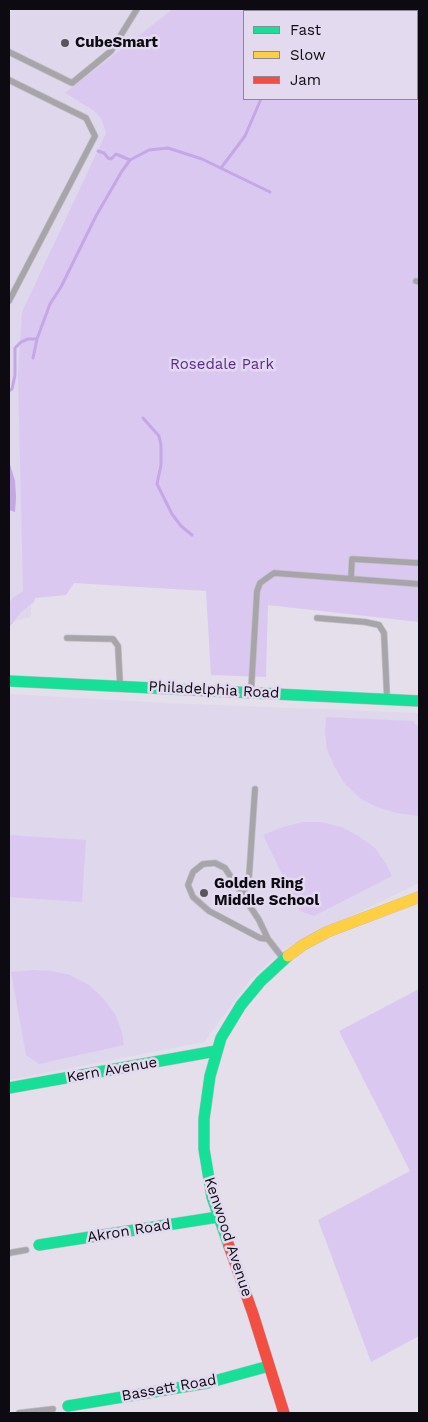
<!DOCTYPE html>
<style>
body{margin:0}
#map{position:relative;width:428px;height:1422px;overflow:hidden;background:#e4dfeb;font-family:"Work Sans",sans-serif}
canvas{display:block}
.frame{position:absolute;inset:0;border:10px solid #0d0a11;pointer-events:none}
.legend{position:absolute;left:243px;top:10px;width:175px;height:90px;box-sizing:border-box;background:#e3daf0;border:1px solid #8d8797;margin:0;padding:6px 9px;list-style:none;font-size:15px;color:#0d0a11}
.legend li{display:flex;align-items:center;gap:10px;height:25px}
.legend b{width:25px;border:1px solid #8d8797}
</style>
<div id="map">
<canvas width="428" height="1422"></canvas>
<div class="frame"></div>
<ul class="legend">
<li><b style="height:6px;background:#16e098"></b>Fast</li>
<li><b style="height:6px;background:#ffcf43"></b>Slow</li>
<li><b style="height:6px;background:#f24e42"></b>Jam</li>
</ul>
</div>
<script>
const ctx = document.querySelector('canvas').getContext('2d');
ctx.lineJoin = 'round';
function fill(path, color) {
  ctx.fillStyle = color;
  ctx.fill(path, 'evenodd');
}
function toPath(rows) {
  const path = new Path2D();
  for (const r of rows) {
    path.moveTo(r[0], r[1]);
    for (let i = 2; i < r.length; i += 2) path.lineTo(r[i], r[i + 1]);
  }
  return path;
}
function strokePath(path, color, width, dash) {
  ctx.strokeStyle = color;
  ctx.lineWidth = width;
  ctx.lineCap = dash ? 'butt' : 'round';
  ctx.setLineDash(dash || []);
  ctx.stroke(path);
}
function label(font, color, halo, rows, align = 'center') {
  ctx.font = font + ' "Work Sans",sans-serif';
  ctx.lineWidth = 5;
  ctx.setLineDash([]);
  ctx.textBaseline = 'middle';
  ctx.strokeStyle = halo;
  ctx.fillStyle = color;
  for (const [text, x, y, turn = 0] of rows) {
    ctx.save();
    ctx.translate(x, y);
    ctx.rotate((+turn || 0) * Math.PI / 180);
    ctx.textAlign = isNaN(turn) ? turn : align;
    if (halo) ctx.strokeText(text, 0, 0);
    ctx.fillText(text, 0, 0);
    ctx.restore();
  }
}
fill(toPath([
 [9,9,180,9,97,107,114,131,31,580,31,617,9,622,9,625],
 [9,694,166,703,419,713,419,883,286,948,251,979,204,1042,9,1080]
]), '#dfd7ec');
fill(toPath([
 [173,9,419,9,419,622,268,605,266,677,211,675,206,591,74,583,66,595,35,598,34,602,21,612,9,628,9,603,13,598,23,591,18,374,22,312,106,133,101,118,93,110,65,93],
 [244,11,417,11,417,99,244,99],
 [326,717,413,721,419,728,418,816,397,813,377,807,361,799,345,784,334,766,327,749,325,731],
 [303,822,321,822,342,827,360,837,375,848,386,864,392,876,314,916,300,911,263,835,283,827],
 [9,835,86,840,82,902,9,897],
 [32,970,53,971,70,975,89,985,104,999,115,1014,122,1032,124,1045,39,1064,26,1055,11,972],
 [419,989,419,1336,371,1362,318,1220,410,1171,339,1031]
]), '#dac8f1');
fill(toPath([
 [9,461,15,481,16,497,15,512,9,510]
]), '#c4a7e7');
strokePath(toPath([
 [402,9,406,11],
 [320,11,323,9],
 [343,11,345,9],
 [417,17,419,19],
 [98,151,104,153,108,158,111,159,116,154,130,160],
 [221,168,245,136,261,99],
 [33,358,37,339,50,304,61,287,96,216,122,171,130,160,149,150,168,148,202,159,270,192],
 [9,391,12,389,15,375,15,348,21,342,28,339,37,339],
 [143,418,159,436,161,445,161,465,157,484,172,514,181,526,192,535]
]), '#c4a7e7', 3);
const lane = toPath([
 [9,52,72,83,111,51,137,9],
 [9,80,86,118,95,136,9,301],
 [416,281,419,282],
 [351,579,352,559,419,563],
 [317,618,365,622,379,625,384,633,387,697],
 [67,638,113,639,118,646,120,684],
 [251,692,257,591,260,583,274,573,419,584],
 [243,896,249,877,255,789],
 [268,939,260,938,209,911,193,897,188,885,193,872,203,864,215,863,225,868,259,920,268,939,282,957],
 [9,1253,26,1250],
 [19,1413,53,1409]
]);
const fast = toPath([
 [9,681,419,701],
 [9,1088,216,1051],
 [39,1245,218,1217],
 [229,1246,212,1197,204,1149,204,1119,210,1076,221,1038,241,1005,261,981,288,956],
 [68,1406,207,1383,269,1366]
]);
const slow = toPath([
 [288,956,303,945,327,932,419,897]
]);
const jam = toPath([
 [229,1246,253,1314,284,1413]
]);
strokePath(lane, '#c2bec7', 7);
strokePath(fast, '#c2bec7', 12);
strokePath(slow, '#c2bec7', 12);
strokePath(jam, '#c2bec7', 12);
strokePath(lane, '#a7a4aa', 5.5);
strokePath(fast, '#16e098', 11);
strokePath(slow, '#ffcf43', 11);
strokePath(jam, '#f24e42', 11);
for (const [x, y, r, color] of [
 [65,43,5,"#58555d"],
 [204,893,5,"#58555d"]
]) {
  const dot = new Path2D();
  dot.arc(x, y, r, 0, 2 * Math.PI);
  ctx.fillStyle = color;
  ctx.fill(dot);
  strokePath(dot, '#e3daf0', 2);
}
label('bold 15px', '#0d0a11', '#e3daf0', [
 ["CubeSmart",75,43],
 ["Golden Ring",214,884],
 ["Middle School",214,901]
], 'left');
label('15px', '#5d298c', '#e3daf0', [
 ["Rosedale Park",222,365]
]);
label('15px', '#0d0a11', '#e3daf0', [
 ["Philadelphia Road",214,690,3],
 ["Kern Avenue",112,1070,-10],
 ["Akron Road",129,1231,-9],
 ["Kenwood Avenue",228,1237,72],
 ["Bassett Road",169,1388,-10]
]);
</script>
